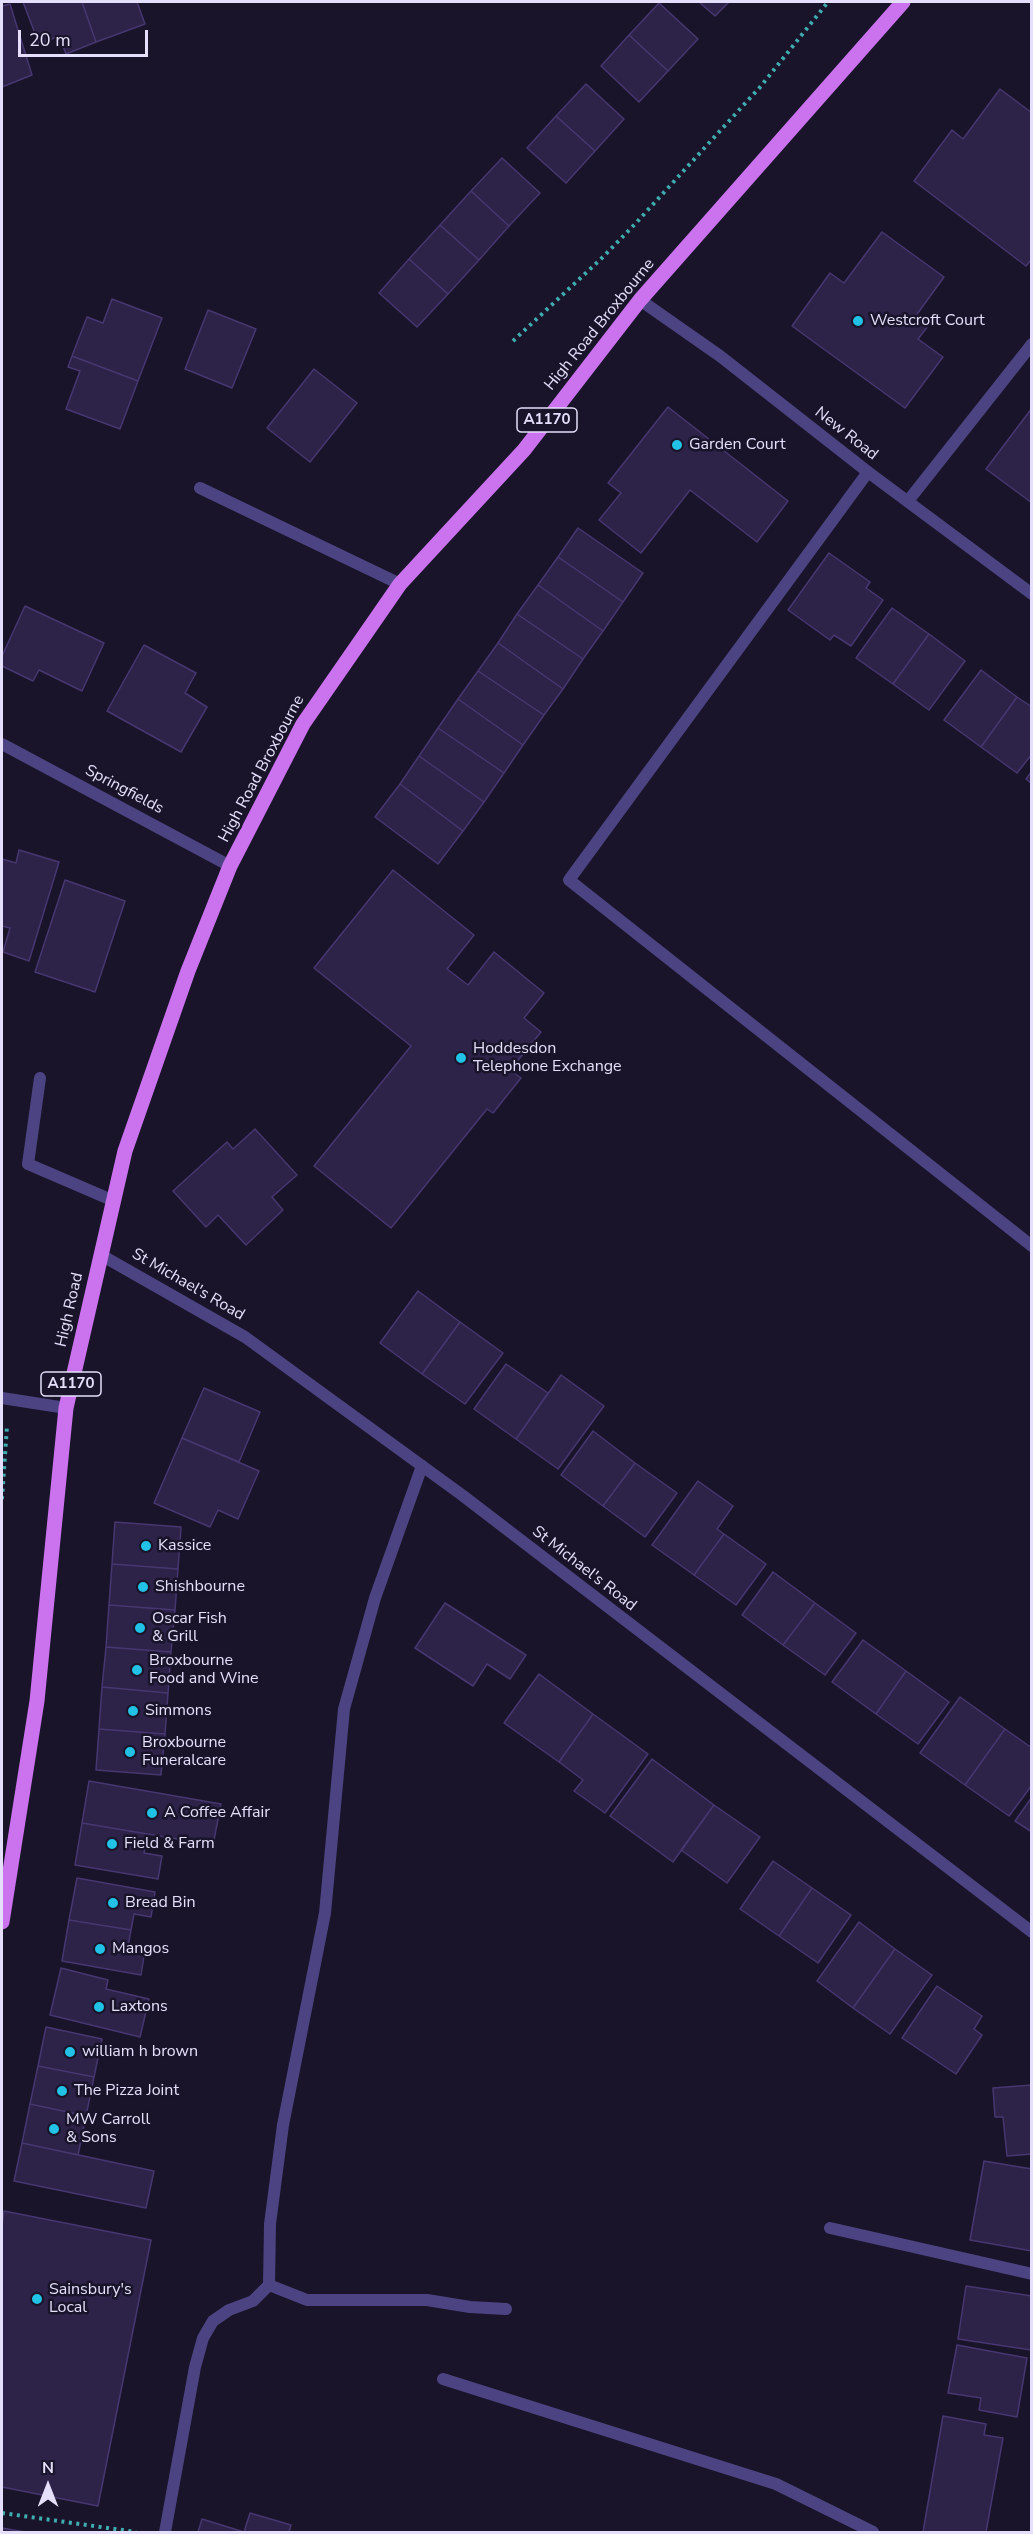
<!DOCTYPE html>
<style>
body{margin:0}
#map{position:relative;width:1033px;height:2534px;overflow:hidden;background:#191429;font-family:"Nunito Sans",sans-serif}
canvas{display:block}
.frame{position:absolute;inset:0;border:3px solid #e5dffb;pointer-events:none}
.north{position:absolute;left:18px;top:2456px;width:60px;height:60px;-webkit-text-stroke:4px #191429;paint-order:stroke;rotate:0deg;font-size:16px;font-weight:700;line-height:24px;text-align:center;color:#e5dffb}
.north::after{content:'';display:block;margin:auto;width:21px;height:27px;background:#e5dffb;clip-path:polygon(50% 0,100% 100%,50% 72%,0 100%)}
.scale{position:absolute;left:18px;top:30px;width:130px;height:27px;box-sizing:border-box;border:3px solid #e5dffb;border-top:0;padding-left:8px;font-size:18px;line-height:21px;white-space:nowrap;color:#e5dffb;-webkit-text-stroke:4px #191429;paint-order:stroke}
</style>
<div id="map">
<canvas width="1033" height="2534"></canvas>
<div class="frame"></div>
<div class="north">N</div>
<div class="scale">20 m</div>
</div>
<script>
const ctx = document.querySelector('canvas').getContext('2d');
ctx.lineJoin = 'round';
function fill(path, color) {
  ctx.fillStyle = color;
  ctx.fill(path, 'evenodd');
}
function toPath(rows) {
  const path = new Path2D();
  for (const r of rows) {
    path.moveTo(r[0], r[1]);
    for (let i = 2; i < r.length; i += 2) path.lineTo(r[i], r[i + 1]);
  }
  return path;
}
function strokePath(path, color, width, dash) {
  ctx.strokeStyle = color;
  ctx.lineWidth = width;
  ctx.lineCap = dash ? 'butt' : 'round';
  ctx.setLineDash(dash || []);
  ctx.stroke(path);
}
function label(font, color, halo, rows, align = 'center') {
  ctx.font = font + ' "Nunito Sans",sans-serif';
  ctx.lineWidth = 5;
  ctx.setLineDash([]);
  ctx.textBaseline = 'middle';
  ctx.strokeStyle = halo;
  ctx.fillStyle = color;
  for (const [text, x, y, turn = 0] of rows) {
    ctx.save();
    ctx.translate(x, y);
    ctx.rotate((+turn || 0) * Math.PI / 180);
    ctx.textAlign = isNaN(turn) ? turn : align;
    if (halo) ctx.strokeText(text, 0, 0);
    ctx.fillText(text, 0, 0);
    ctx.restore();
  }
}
const building = toPath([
 [23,2,82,2,96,42,66,54,59,36,39,44,23,2],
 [82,2,137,2,145,24,96,42,82,2],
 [699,2,729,2,715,16,699,2],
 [659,3,698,39,668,71,629,35,659,3],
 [10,4,32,75,2,87,2,6,10,4],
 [629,35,668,71,639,102,601,66,629,35],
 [586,84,624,119,595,151,556,116,586,84],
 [1000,89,1032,113,1032,259,1026,266,914,181,952,130,963,139,1000,89],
 [556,116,595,151,566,183,527,148,556,116],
 [502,158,540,193,509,226,471,191,502,158],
 [471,191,509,226,479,260,440,225,471,191],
 [440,225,479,260,448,294,409,259,440,225],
 [882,232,944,277,915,317,928,326,918,339,943,357,905,408,792,326,830,273,844,283,882,232],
 [409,259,448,294,417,327,379,293,409,259],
 [112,299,162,318,138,381,72,356,87,317,103,323,112,299],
 [208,310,256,329,232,388,185,369,208,310],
 [72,356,138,381,120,429,66,409,80,371,68,367,72,356],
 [314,369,357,403,310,462,267,428,314,369],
 [668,407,788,501,757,542,690,490,641,553,599,520,621,493,608,483,668,407],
 [1032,408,1032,503,986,469,1032,408],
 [578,528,643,573,623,602,558,557,578,528],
 [829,553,870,582,866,588,883,600,851,646,834,635,830,640,788,610,829,553],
 [558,557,623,602,603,631,538,585,558,557],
 [538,585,603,631,583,659,517,614,538,585],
 [25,606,104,643,82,691,39,670,33,681,2,666,2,656,25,606],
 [892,608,929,634,893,684,856,658,892,608],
 [517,614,583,659,563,689,498,643,517,614],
 [929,634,965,661,929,710,893,684,929,634],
 [498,643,563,689,544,715,478,671,498,643],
 [144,645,196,673,185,693,207,707,181,752,107,711,144,645],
 [981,670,1017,697,981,747,944,720,981,670],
 [478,671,544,715,523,745,458,699,478,671],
 [1017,697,1032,707,1032,754,1017,773,981,747,1017,697],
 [458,699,523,745,504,773,438,728,458,699],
 [438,728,504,773,484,802,419,756,438,728],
 [419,756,484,802,463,831,400,784,419,756],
 [1032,771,1032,784,1026,779,1032,771],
 [400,784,463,831,438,864,375,817,400,784],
 [19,850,59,862,29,961,3,952,10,928,2,926,2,859,16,863,19,850],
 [393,870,474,935,447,969,468,985,494,952,544,993,524,1018,541,1032,510,1070,521,1078,493,1113,487,1109,391,1228,314,1166,411,1046,314,968,393,870],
 [65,880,125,901,95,992,35,972,65,880],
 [255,1129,297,1175,272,1197,283,1210,246,1245,218,1215,206,1227,173,1191,227,1142,233,1149,255,1129],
 [418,1291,460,1322,422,1374,380,1343,418,1291],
 [460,1322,503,1353,465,1404,422,1374,460,1322],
 [506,1364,548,1393,516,1439,474,1409,506,1364],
 [561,1375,604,1406,558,1469,516,1439,561,1375],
 [204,1388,260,1412,239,1462,182,1438,204,1388],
 [593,1431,635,1463,603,1506,561,1475,593,1431],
 [182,1438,259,1471,238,1519,218,1510,210,1527,154,1503,182,1438],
 [635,1463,677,1493,645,1537,603,1506,635,1463],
 [698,1481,733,1506,717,1529,724,1534,694,1575,652,1545,698,1481],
 [115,1522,181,1527,178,1569,112,1564,115,1522],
 [724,1534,766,1564,736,1605,694,1575,724,1534],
 [112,1564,178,1569,175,1610,109,1605,112,1564],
 [773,1572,815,1603,783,1645,742,1615,773,1572],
 [445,1603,526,1655,510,1679,487,1664,473,1686,415,1648,445,1603],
 [815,1603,856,1633,825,1675,783,1645,815,1603],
 [109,1605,175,1610,171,1652,106,1647,109,1605],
 [863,1640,906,1671,876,1714,832,1682,863,1640],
 [106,1647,171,1652,168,1693,102,1687,106,1647],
 [906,1671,949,1702,918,1744,876,1714,906,1671],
 [539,1674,593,1714,559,1762,504,1723,539,1674],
 [102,1687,168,1693,165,1734,99,1729,102,1687],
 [960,1697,1005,1729,965,1785,920,1753,960,1697],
 [593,1714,648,1754,605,1813,574,1791,583,1780,559,1762,593,1714],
 [99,1729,165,1734,161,1775,96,1770,99,1729],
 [1005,1729,1032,1748,1032,1785,1009,1816,965,1785,1005,1729],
 [652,1759,714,1805,673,1862,610,1816,652,1759],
 [89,1781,221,1804,213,1845,82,1823,89,1781],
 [1032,1797,1032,1832,1015,1821,1032,1797],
 [714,1805,760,1837,727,1883,681,1850,714,1805],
 [82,1823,147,1834,144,1853,162,1856,158,1879,75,1865,82,1823],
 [773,1861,812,1888,779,1936,740,1909,773,1861],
 [77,1878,155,1892,151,1917,134,1914,131,1930,69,1920,77,1878],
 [812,1888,851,1915,818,1963,779,1936,812,1888],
 [69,1920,131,1930,128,1947,145,1950,141,1975,62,1961,69,1920],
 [859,1922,895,1949,853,2008,817,1981,859,1922],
 [895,1949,932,1975,890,2034,853,2008,895,1949],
 [61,1968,108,1980,106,1989,149,1999,140,2037,50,2015,61,1968],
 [937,1986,982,2016,974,2029,982,2035,956,2074,902,2038,937,1986],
 [46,2027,102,2039,94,2077,38,2066,46,2027],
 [38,2066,94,2077,86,2116,30,2104,38,2066],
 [1032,2085,1032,2154,1007,2156,1003,2117,995,2117,993,2088,1032,2085],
 [30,2104,86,2116,78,2155,22,2143,30,2104],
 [22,2143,154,2171,146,2208,14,2181,22,2143],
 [984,2161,1032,2169,1032,2251,970,2240,984,2161],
 [4,2211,151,2240,98,2506,2,2487,2,2226,4,2211],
 [966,2286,1032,2296,1031,2350,958,2339,966,2286],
 [957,2345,1027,2358,1017,2417,979,2410,981,2398,948,2393,957,2345],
 [943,2416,986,2424,984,2435,1003,2438,986,2532,923,2532,943,2416],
 [250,2513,291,2525,289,2532,244,2532,250,2513],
 [202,2519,244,2532,198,2532,202,2519],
 [2,2528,25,2532,2,2532,2,2528]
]);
fill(building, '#2d2248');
strokePath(building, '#473771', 1.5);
strokePath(toPath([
 [513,341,603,257,636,223,761,86,828,2],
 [2,1499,7,1426],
 [2,2513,136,2532]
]), '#3fadaf', 4, [3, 4.5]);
strokePath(toPath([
 [868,472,569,880,1032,1246],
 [200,488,400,584],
 [40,1078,28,1164,114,1201],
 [830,2228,1032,2274],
 [269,2285,270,2224,283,2125,325,1913,344,1709,375,1598,422,1466],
 [443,2379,776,2484,873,2532],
 [165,2532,195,2367,203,2338,213,2321,229,2310,253,2301,269,2285,307,2300,427,2300,470,2307,506,2309]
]), '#4c4482', 12);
strokePath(toPath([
 [640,300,720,356,868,472,1032,594],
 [908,501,1032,344],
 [2,744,230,866],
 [101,1255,245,1337,462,1495,1032,1932],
 [2,1398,66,1408]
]), '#4c4482', 12);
strokePath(toPath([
 [2,1922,37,1701,66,1408,125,1151,188,971,230,866,303,724,400,584,524,450,640,300,903,2]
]), '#cb73ef', 15);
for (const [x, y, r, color] of [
 [858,321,6,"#21c2e6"],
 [677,445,6,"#21c2e6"],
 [461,1058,6,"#21c2e6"],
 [146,1546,6,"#21c2e6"],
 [143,1587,6,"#21c2e6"],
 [140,1628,6,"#21c2e6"],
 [137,1670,6,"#21c2e6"],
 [133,1711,6,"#21c2e6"],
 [130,1752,6,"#21c2e6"],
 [152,1813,6,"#21c2e6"],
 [112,1844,6,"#21c2e6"],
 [113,1903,6,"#21c2e6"],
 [100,1949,6,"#21c2e6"],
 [99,2007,6,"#21c2e6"],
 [70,2052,6,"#21c2e6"],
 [62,2091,6,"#21c2e6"],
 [54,2129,6,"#21c2e6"],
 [37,2299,6,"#21c2e6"]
]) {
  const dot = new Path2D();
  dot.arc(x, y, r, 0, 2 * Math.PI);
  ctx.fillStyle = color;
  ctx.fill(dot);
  strokePath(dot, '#191429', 2);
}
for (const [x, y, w] of [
 [547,420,60],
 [71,1384,60]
]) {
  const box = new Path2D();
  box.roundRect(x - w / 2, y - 12, w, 24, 4.5);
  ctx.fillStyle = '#191429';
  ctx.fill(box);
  strokePath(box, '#e5dffb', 1.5);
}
label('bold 15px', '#e5dffb', null, [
 ["A1170",547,420],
 ["A1170",71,1384]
]);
label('16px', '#e5dffb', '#191429', [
 ["Westcroft Court",870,321],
 ["Garden Court",689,445],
 ["Hoddesdon",473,1049],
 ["Telephone Exchange",473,1067],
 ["Kassice",158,1546],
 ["Shishbourne",155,1587],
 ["Oscar Fish",152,1619],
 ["& Grill",152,1637],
 ["Broxbourne",149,1661],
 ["Food and Wine",149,1679],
 ["Simmons",145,1711],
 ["Broxbourne",142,1743],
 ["Funeralcare",142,1761],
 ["A Coffee Affair",164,1813],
 ["Field & Farm",124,1844],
 ["Bread Bin",125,1903],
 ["Mangos",112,1949],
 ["Laxtons",111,2007],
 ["william h brown",82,2052],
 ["The Pizza Joint",74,2091],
 ["MW Carroll",66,2120],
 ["& Sons",66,2138],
 ["Sainsbury's",49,2290],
 ["Local",49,2308]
], 'left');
label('16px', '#e5dffb', '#191429', [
 ["High Road Broxbourne",600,325,-51],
 ["New Road",846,434,38],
 ["High Road Broxbourne",262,769,-62],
 ["Springfields",124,790,28],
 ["St Michael's Road",188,1285,30],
 ["High Road",70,1310,-77],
 ["St Michael's Road",584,1569,38]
]);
</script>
